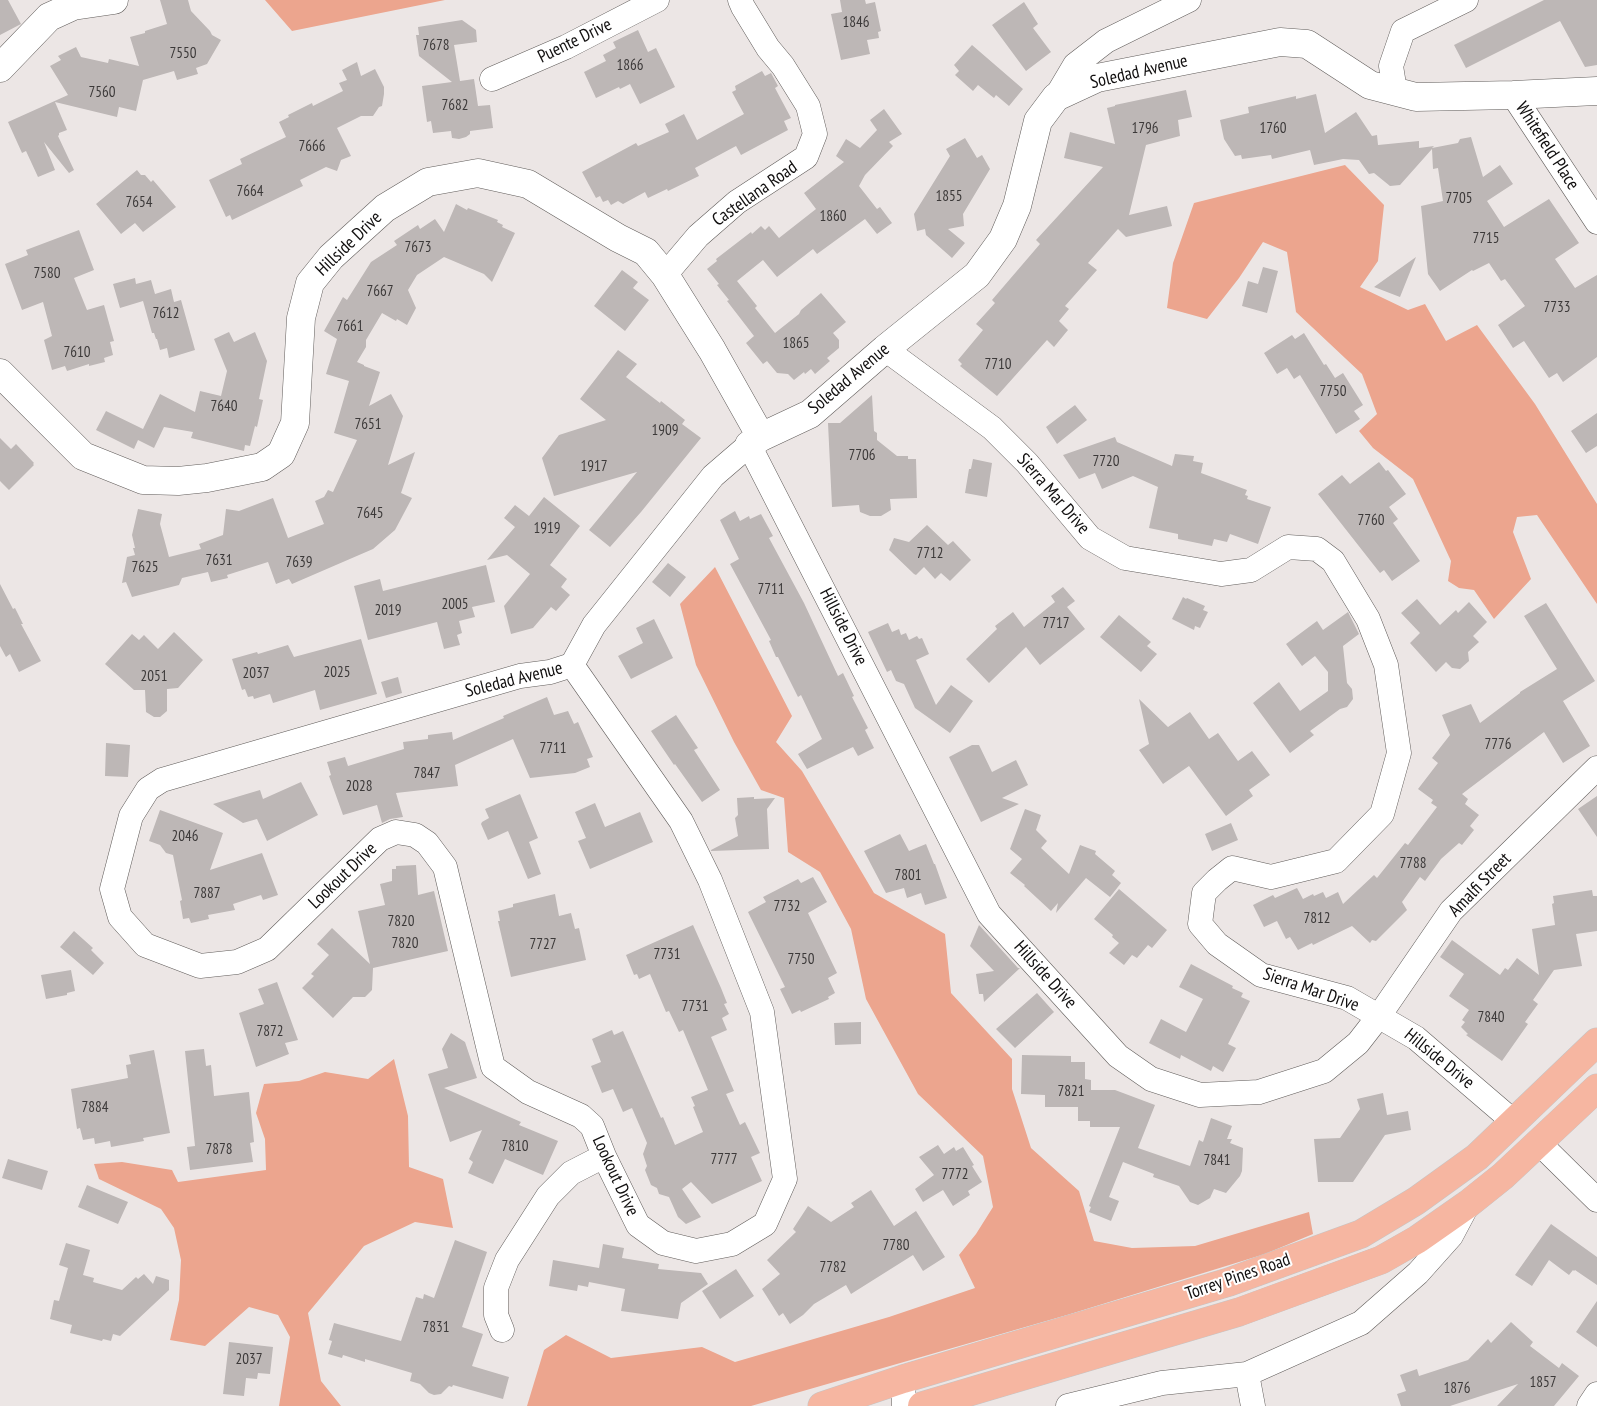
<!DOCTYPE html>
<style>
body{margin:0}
canvas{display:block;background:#ece6e5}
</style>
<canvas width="1597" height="1406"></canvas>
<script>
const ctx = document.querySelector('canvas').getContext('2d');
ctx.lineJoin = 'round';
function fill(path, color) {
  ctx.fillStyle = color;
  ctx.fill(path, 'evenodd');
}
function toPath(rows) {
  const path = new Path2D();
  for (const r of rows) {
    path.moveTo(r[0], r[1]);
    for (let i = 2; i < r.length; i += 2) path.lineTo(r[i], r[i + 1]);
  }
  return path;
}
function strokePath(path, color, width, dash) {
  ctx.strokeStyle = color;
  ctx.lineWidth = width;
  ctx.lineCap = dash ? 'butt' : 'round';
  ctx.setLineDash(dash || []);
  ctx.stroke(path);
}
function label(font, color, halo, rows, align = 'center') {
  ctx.font = font + ' "PT Sans Narrow",sans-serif';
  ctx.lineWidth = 4;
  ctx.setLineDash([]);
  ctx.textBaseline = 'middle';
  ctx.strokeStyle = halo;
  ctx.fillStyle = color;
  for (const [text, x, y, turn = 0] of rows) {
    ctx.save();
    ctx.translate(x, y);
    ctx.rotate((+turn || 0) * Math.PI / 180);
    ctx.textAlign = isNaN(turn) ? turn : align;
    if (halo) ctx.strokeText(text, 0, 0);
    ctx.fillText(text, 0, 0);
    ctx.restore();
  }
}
fill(toPath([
 [265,0,445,0,292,31],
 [1345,165,1384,205,1378,261,1360,287,1408,310,1425,304,1446,341,1477,325,1535,404,1597,504,1597,604,1537,515,1517,517,1513,532,1531,579,1494,619,1474,590,1459,588,1448,581,1451,561,1413,479,1373,448,1359,431,1377,414,1362,374,1296,312,1287,252,1263,242,1239,278,1207,319,1167,308,1173,263,1194,203],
 [715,567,792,716,776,742,802,771,874,893,945,934,951,993,1012,1059,1012,1089,1031,1148,1079,1191,1094,1241,1132,1248,1195,1246,1309,1212,1313,1234,1265,1254,1067,1315,751,1406,527,1406,544,1350,566,1335,611,1358,702,1347,735,1362,889,1317,975,1288,959,1255,976,1234,993,1207,983,1156,918,1094,866,999,851,929,820,872,788,852,784,798,761,790,734,742,696,665,680,604],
 [394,1059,408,1116,409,1167,443,1179,453,1228,415,1222,364,1246,308,1313,321,1381,341,1406,279,1406,290,1337,278,1315,249,1307,205,1346,170,1340,179,1300,181,1260,174,1228,161,1209,99,1179,94,1164,122,1162,172,1170,178,1182,266,1170,265,1139,256,1113,264,1084,299,1081,325,1072,368,1079]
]), '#eca58e');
fill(toPath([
 [0,0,8,0,21,24,0,35],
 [160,0,188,0,191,11,210,31,212,35,221,40,207,64,196,68,198,74,177,80,174,71,143,80,136,111,119,107,117,117,55,102,67,130,59,133,59,135,58,136,74,170,69,173,44,142,55,170,38,177,26,151,22,153,8,122,68,95,50,66,61,60,58,56,76,47,81,57,108,63,109,59,139,66,130,37,145,33,145,31,167,24],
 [840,0,865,0,866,4,875,2,881,31,878,32,879,38,867,40,870,54,841,60,831,14,842,12],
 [1544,0,1597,0,1597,65,1585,67,1560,21,1466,68,1454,45],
 [1024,2,1038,24,1033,28,1051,52,1026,71,992,25],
 [462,20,476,30,477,42,454,45,460,81,474,79,478,106,490,105,493,128,470,131,470,134,466,137,459,139,452,138,451,131,433,133,431,121,427,122,422,86,452,82,419,56,416,35,419,35,418,27],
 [638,30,648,52,656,48,675,87,640,104,630,84,620,89,619,87,596,98,584,72,606,61,603,55,616,48,613,42],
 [972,45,1023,89,1009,106,996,95,994,98,978,85,973,91,955,75,959,71,954,65],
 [357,62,361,76,375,69,384,87,384,94,382,106,379,107,373,116,361,116,337,128,351,156,341,160,337,171,326,167,300,180,303,186,232,220,230,215,226,217,209,180,242,164,240,159,286,137,279,122,289,117,288,115,312,103,313,106,343,91,339,83,347,80,342,70],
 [762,71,765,76,771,73,778,86,775,88,791,118,784,121,788,130,741,155,736,146,695,168,699,176,668,191,667,189,648,198,645,192,623,204,618,201,611,205,608,200,603,202,600,196,596,198,582,172,636,143,638,146,669,132,665,124,684,114,697,140,744,114,732,92,736,90,735,86],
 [1186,90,1192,117,1178,120,1180,136,1146,145,1129,215,1167,206,1172,226,1126,237,1118,229,1088,263,1097,270,1065,306,1069,309,1059,321,1068,330,1054,347,1047,340,997,396,960,366,962,364,958,360,983,330,976,324,995,303,992,300,1040,244,1036,240,1103,167,1064,158,1070,132,1115,144,1107,108,1115,106,1115,105],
 [1316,94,1325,133,1356,112,1372,136,1377,135,1378,145,1419,141,1419,148,1434,146,1432,148,1458,143,1460,139,1471,137,1483,177,1500,165,1513,184,1487,201,1504,227,1549,199,1579,243,1555,259,1575,288,1597,275,1597,357,1563,382,1557,373,1549,378,1524,341,1513,348,1498,325,1525,306,1505,279,1501,281,1489,263,1473,271,1472,270,1440,291,1428,274,1421,206,1443,201,1438,168,1433,169,1432,149,1400,185,1390,186,1374,173,1369,174,1359,160,1343,159,1314,165,1310,150,1272,159,1271,155,1242,159,1241,155,1235,156,1224,139,1220,120,1249,113,1248,107,1296,96,1296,99],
 [884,109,902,134,889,142,893,146,865,175,859,186,877,209,880,207,892,223,877,234,865,219,817,254,813,249,777,277,763,260,737,281,757,306,755,308,775,333,799,314,801,310,821,293,846,322,833,333,839,340,839,348,827,358,830,361,815,374,811,369,805,374,804,372,794,380,788,374,777,373,767,361,763,364,746,343,754,336,727,301,729,300,717,285,719,284,707,269,717,261,716,259,751,232,752,234,761,226,765,230,769,226,779,238,816,209,804,193,844,162,836,156,846,139,860,148,877,130,870,120],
 [965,138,977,158,982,155,990,169,963,214,964,226,948,229,965,243,952,258,926,235,925,229,917,231,914,214,950,156,946,149],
 [137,170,141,175,145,175,151,182,153,180,176,207,143,232,135,223,121,234,96,204],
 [456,204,467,210,468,208,498,220,497,222,503,225,502,227,515,233,492,282,484,274,444,257,417,275,408,290,416,308,407,325,397,319,396,321,382,313,366,340,366,347,357,362,364,365,364,366,380,372,369,406,391,394,403,416,388,465,415,452,401,493,412,498,395,530,373,549,292,584,289,579,276,584,268,562,227,575,228,578,211,582,208,572,182,578,179,585,132,597,126,582,122,583,127,557,135,555,133,548,135,548,132,535,138,509,162,514,160,524,169,557,201,549,199,544,223,535,226,509,239,511,273,498,288,538,324,524,315,501,324,497,328,490,333,492,357,440,334,433,349,381,326,374,337,339,324,331,343,297,347,300,371,262,397,245,394,241,418,225,420,229,435,219,444,232],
 [79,230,94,270,74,278,87,310,104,305,114,341,110,342,113,355,104,358,105,362,89,366,89,364,67,371,65,366,52,370,44,340,52,336,43,302,22,310,5,264,28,255,26,250],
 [1416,257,1400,297,1374,287],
 [1263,267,1278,271,1267,313,1242,306,1248,281,1258,284],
 [622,270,638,282,633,288,649,300,625,331,594,306],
 [135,278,136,284,151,280,155,294,171,289,174,302,181,300,195,350,169,358,167,348,160,350,157,339,156,339,154,333,152,333,143,301,120,308,113,284],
 [229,332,234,342,255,332,267,361,259,399,263,400,257,427,255,426,250,446,245,445,244,451,191,438,193,432,164,427,154,448,138,440,134,449,96,430,106,411,143,429,160,394,195,412,200,391,221,396,227,371,214,339],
 [1304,333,1324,365,1326,364,1335,378,1343,373,1363,405,1354,411,1360,419,1336,434,1300,375,1294,379,1287,368,1277,374,1264,353,1292,335,1295,339],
 [618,350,637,364,626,377,660,403,661,401,685,420,682,424,701,438,641,512,610,547,589,530,637,472,554,496,542,458,559,435,606,420,580,399],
 [872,395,874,431,877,433,877,440,897,456,908,456,908,459,916,459,917,498,890,499,891,510,881,516,870,516,860,512,859,505,832,507,828,423,840,423],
 [1075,405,1087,420,1057,444,1046,427],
 [1597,413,1597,446,1586,453,1571,431],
 [1115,437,1117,442,1172,466,1175,454,1194,456,1193,461,1203,463,1201,473,1247,490,1245,495,1248,496,1247,499,1271,507,1258,544,1230,534,1227,542,1214,539,1212,546,1178,539,1178,534,1149,528,1158,487,1133,476,1102,489,1095,473,1079,479,1063,455],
 [0,438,11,449,16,444,34,463,33,464,34,465,9,490,0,481],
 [973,459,992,463,987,497,965,493,969,469,971,469],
 [1379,462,1386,471,1388,470,1406,494,1389,507,1398,519,1393,523,1420,561,1392,581,1384,570,1380,573,1318,494,1342,475,1350,484],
 [544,497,580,526,550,565,567,579,561,587,570,595,556,611,551,607,533,628,511,634,504,606,530,574,507,555,487,560,515,527,504,518,515,505,529,516],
 [735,511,740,521,749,516,750,519,761,514,773,536,769,538,804,603,838,676,843,673,854,696,852,697,868,728,865,730,874,748,858,756,853,747,807,769,798,754,822,739,801,695,798,697,778,657,776,657,769,641,771,640,730,564,739,559,720,520],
 [927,525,948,545,953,541,971,560,950,581,941,573,935,579,924,567,916,575,914,574,889,550,894,538,909,542],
 [668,563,686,577,670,597,652,582],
 [486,565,495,602,472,607,475,617,459,621,462,633,457,635,460,645,444,649,437,622,368,640,354,586,380,579,383,591],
 [0,584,13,609,15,608,23,624,21,624,41,661,19,672,10,654,6,657,0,646],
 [1063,587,1075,601,1067,607,1085,629,1040,665,1026,647,989,683,966,659,997,629,995,626,1013,612,1024,627,1055,602,1051,596],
 [1183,597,1186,599,1187,598,1205,606,1203,610,1208,612,1200,628,1195,626,1194,630,1172,619],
 [1417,599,1440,625,1456,610,1458,613,1469,602,1487,622,1473,636,1479,642,1468,652,1469,661,1460,669,1452,668,1446,662,1436,672,1410,643,1420,633,1401,613],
 [1546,603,1595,681,1563,701,1590,746,1563,763,1544,732,1462,794,1468,799,1465,804,1479,815,1470,826,1474,830,1462,845,1459,843,1441,859,1425,881,1420,877,1402,902,1407,910,1376,941,1372,940,1370,943,1352,926,1313,945,1312,943,1298,950,1290,937,1286,939,1277,921,1264,927,1253,905,1273,895,1275,898,1297,888,1303,899,1313,894,1314,896,1323,892,1326,898,1338,892,1343,904,1374,875,1377,878,1405,843,1408,845,1437,807,1431,803,1433,800,1418,789,1438,763,1432,758,1450,735,1442,715,1471,704,1480,723,1520,693,1520,692,1557,669,1524,616],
 [1348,612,1359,634,1343,646,1347,683,1352,689,1353,699,1347,707,1340,709,1310,731,1314,735,1290,753,1253,703,1279,682,1300,711,1328,691,1328,672,1315,656,1302,666,1286,644,1317,621,1323,630],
 [1119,615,1151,642,1147,646,1157,654,1141,672,1100,637],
 [654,619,673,658,631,679,618,656,643,643,636,628],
 [888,623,892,632,899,629,901,635,906,633,909,640,917,636,919,639,922,638,929,654,916,660,936,705,951,685,973,701,950,733,915,708,904,684,896,681,891,670,887,672,868,632],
 [174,632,203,660,178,688,167,689,167,711,160,717,154,717,146,712,145,690,134,690,105,664,132,634,139,640,144,635,158,649],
 [361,639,377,694,320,710,315,690,273,703,270,694,254,699,253,696,248,697,245,689,242,690,232,659,257,652,258,654,288,645,294,657],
 [398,677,402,693,386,698,381,682],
 [547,697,554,715,568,711,574,724,578,722,593,757,587,759,590,767,575,773,530,778,513,739,455,765,458,786,396,793,403,817,390,819,382,823,377,805,343,815,329,776,331,775,327,762,345,757,348,766,404,749,403,742,428,739,428,735,452,732,453,740,504,718,503,716],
 [1139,699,1168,727,1190,712,1209,739,1218,733,1238,761,1252,751,1270,775,1249,790,1253,796,1226,816,1189,766,1163,784,1139,750,1149,744],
 [676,715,698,748,694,750,720,790,702,802,675,764,674,765,651,731],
 [106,743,130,745,128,777,105,776],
 [972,745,979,745,992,772,1016,760,1028,785,1002,798,1019,804,981,822,949,757],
 [301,782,318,815,267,841,257,819,243,823,213,804,260,790,263,799],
 [520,794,538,838,529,842,541,874,528,879,508,831,488,840,481,824,482,822,489,818,485,809],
 [1597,796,1597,837,1578,809],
 [754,797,754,799,775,798,767,809,769,849,711,851,711,850,738,836,735,818,738,815,737,798],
 [595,803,605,827,640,812,653,842,590,869,578,841,586,838,575,812],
 [1025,809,1041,815,1036,830,1047,841,1041,848,1069,874,1080,845,1096,851,1095,854,1115,871,1112,875,1121,883,1110,897,1086,878,1056,913,1058,903,1051,911,1024,886,1025,885,1010,873,1022,859,1010,849],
 [160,810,223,833,210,870,262,853,278,895,263,900,261,895,233,904,235,910,208,915,209,919,191,923,189,918,183,919,180,901,182,900,173,855,166,853,160,845,149,841],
 [1231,823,1238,840,1212,851,1205,834],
 [900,834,909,851,926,844,934,864,935,864,947,898,925,905,921,893,907,898,904,888,886,893,864,851],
 [416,865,418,895,434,891,448,951,373,968,372,990,365,997,353,997,333,1018,302,988,314,976,311,974,329,955,317,944,332,928,370,964,358,911,385,905,380,884,392,881,392,869,396,869,396,866],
 [813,877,827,902,808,913,837,973,828,978,835,993,828,997,829,999,801,1012,800,1010,792,1014,780,989,785,987,748,912,766,902,763,897,798,879,801,883],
 [1119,889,1167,930,1152,948,1148,945,1137,958,1132,955,1124,965,1109,953,1119,943,1112,937,1113,935,1094,919],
 [1592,890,1593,896,1597,896,1597,931,1576,934,1582,966,1554,970,1533,1000,1538,1004,1525,1022,1528,1024,1502,1061,1466,1035,1468,1034,1461,1027,1465,1022,1462,1020,1469,1010,1449,996,1464,974,1440,957,1452,940,1500,975,1505,968,1508,970,1517,958,1539,975,1532,929,1555,925,1552,904,1554,903,1553,896],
 [555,894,559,916,571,913,575,929,579,928,586,960,511,977,498,921,500,921,498,911,513,907,513,904],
 [693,925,721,988,727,1003,724,1004,729,1014,722,1018,727,1030,711,1037,734,1091,726,1094,740,1125,745,1122,760,1153,751,1157,762,1181,712,1204,691,1182,682,1189,701,1217,686,1224,678,1217,669,1197,659,1194,657,1188,651,1185,645,1170,647,1166,643,1154,647,1143,632,1108,623,1112,613,1089,602,1093,591,1066,601,1062,592,1039,612,1030,614,1035,623,1031,661,1118,663,1117,675,1145,703,1132,693,1107,695,1106,691,1097,708,1090,683,1030,679,1032,669,1011,666,1012,650,974,639,979,637,974,634,975,626,955],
 [979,925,1018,968,1020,968,984,1002,983,994,979,994,976,974,994,971,970,946],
 [74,931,93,948,91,950,104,963,93,975,60,947],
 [1191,964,1233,986,1232,988,1243,993,1241,997,1250,1001,1228,1044,1236,1048,1223,1072,1213,1066,1211,1071,1181,1055,1180,1059,1149,1043,1161,1019,1186,1032,1203,999,1179,987],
 [71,970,75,991,67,993,67,995,46,999,41,975],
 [277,982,298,1040,285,1043,289,1054,256,1067,239,1013,264,1004,258,989],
 [1037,993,1054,1012,1015,1048,996,1029],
 [861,1022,861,1044,835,1045,834,1023],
 [451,1033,465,1042,477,1078,444,1088,521,1122,519,1125,558,1141,543,1175,505,1159,493,1184,468,1173,473,1162,469,1159,482,1130,450,1142,428,1074,448,1068,442,1049],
 [204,1049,206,1066,211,1065,214,1096,249,1092,254,1142,250,1143,253,1162,190,1170,187,1147,195,1146,185,1051],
 [154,1050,170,1133,143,1138,144,1141,111,1147,110,1141,95,1144,94,1138,83,1140,80,1128,77,1129,71,1089,128,1078,126,1065,131,1064,129,1055],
 [1022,1055,1071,1056,1071,1062,1085,1062,1085,1079,1091,1080,1091,1090,1115,1090,1155,1105,1138,1148,1190,1166,1199,1140,1203,1142,1211,1118,1232,1126,1227,1139,1232,1139,1230,1143,1243,1148,1242,1171,1240,1176,1226,1193,1214,1189,1210,1198,1198,1205,1190,1202,1179,1186,1153,1177,1154,1174,1123,1162,1109,1197,1119,1201,1111,1221,1089,1212,1091,1207,1089,1206,1120,1127,1090,1127,1090,1121,1078,1121,1078,1107,1045,1107,1045,1095,1021,1094],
 [1383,1093,1387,1115,1408,1111,1411,1130,1385,1135,1353,1182,1318,1182,1314,1139,1340,1138,1360,1109,1357,1099],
 [938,1145,944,1154,954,1147,956,1151,963,1147,974,1165,972,1166,982,1182,968,1191,970,1195,953,1206,943,1190,923,1202,915,1189,934,1175,919,1157],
 [8,1159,48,1171,42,1190,2,1178],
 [87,1185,128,1202,118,1224,78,1207],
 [871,1190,894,1226,916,1211,945,1257,923,1271,913,1255,851,1294,846,1285,814,1304,803,1315,790,1324,783,1313,779,1316,762,1289,780,1274,767,1260,796,1232,793,1229,808,1206,831,1222,854,1207,851,1203],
 [1551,1224,1597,1257,1597,1285,1575,1270,1574,1271,1573,1270,1569,1275,1549,1260,1532,1286,1515,1275],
 [455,1240,487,1252,462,1327,483,1334,472,1366,509,1377,503,1399,453,1385,452,1387,449,1386,441,1394,434,1395,429,1393,420,1384,410,1381,412,1373,365,1359,365,1362,343,1355,342,1358,328,1354,332,1341,329,1340,334,1323,401,1341,416,1297,423,1299,424,1294,434,1298],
 [66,1243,90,1250,83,1275,94,1278,93,1282,122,1290,136,1277,138,1279,144,1274,153,1284,156,1276,169,1280,169,1290,120,1336,113,1334,111,1341,103,1339,102,1341,70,1333,72,1325,50,1319,54,1300,59,1301,68,1268,59,1265],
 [603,1244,624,1248,622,1258,659,1264,658,1269,701,1273,708,1284,681,1303,678,1319,621,1311,625,1289,589,1282,588,1287,578,1285,577,1291,549,1286,553,1260,599,1268],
 [736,1269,754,1296,720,1319,702,1291],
 [1597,1301,1597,1347,1576,1332],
 [1511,1322,1533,1342,1530,1346,1559,1368,1562,1363,1579,1376,1554,1406,1497,1406,1518,1384,1450,1406,1401,1406,1397,1394,1406,1391,1400,1375,1417,1369,1419,1376,1468,1360,1488,1339,1491,1343],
 [229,1342,273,1347,270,1374,258,1373,257,1379,246,1378,244,1396,223,1394]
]), '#bdb7b6');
const minor = toPath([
 [492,79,566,47,657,0],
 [1395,91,1391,66,1403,31,1466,0],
 [1513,95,1597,222],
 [1056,97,1075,65,1106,41,1189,0],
 [665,275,698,236,737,202,806,157,815,134,808,106,783,66,768,48,743,7,740,0],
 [885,349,992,428,1027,463,1090,538,1125,558,1221,574,1251,570,1288,547,1317,549,1333,561,1368,619,1386,665,1399,753,1382,814,1336,861,1271,877,1232,868,1217,880,1204,893,1200,924,1217,944,1261,975,1347,998,1416,1038,1514,1122],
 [572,665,681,821,710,880,762,1012,785,1179,765,1224,732,1244,696,1251,663,1243,638,1225,604,1156,592,1126,581,1116,528,1092,493,1067,445,867,427,843,415,835,396,832,380,839,267,949,237,962,200,966,145,945,120,917,112,889,131,816,148,789,162,780,520,676,550,672,572,665,594,625,713,476,749,445,989,914,1118,1056,1151,1079,1200,1095,1259,1092,1324,1071,1358,1043,1379,1016,1451,911,1597,768],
 [1538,1142,1597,1200],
 [502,1330,496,1315,496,1288,507,1260,548,1196,571,1173,604,1156],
 [1247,1374,1253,1406],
 [903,1379,904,1406],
 [1068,1406,1162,1383,1247,1374,1361,1323,1418,1273,1451,1236,1468,1204],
 [1589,1406,1597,1394]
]);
const tertiary = toPath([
 [0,68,49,17,73,6,114,0],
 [0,373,83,456,143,480,178,481,207,478,262,467,281,454,295,423,301,318,310,283,331,257,385,208,428,182,478,173,528,184,618,238,646,252,665,275,712,350,761,437],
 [749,445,761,437,810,414,885,349,977,275,1003,239,1017,206,1038,121,1056,97,1097,78,1280,42,1307,44,1370,85,1416,97,1513,95,1597,91]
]);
const primary = toPath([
 [822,1406,903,1379,1229,1282,1361,1234,1416,1201,1477,1157,1597,1042],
 [922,1406,1239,1312,1381,1260,1418,1239,1468,1204,1503,1176,1597,1088]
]);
strokePath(minor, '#615d5b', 25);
strokePath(tertiary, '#615d5b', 29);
strokePath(primary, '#c6c5c5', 29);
strokePath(minor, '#fff', 24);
strokePath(tertiary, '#fff', 28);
strokePath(primary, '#f6b6a1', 28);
label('15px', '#3c3939', null, [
 ["1846",856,23],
 ["7678",436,46],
 ["7550",183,54],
 ["1866",630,66],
 ["7560",102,93],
 ["7682",455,106],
 ["1796",1145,129],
 ["1760",1273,129],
 ["7666",312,147],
 ["7664",250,192],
 ["1855",949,197],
 ["7705",1459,199],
 ["7654",139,203],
 ["1860",833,217],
 ["7715",1486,239],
 ["7673",418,248],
 ["7580",47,274],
 ["7667",380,292],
 ["7733",1557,308],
 ["7612",166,314],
 ["7661",350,327],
 ["1865",796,344],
 ["7610",77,353],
 ["7710",998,365],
 ["7750",1333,392],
 ["7640",224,407],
 ["7651",368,425],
 ["1909",665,431],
 ["7706",862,456],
 ["7720",1106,462],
 ["1917",594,467],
 ["7645",370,514],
 ["7760",1371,521],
 ["1919",547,529],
 ["7712",930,554],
 ["7631",219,561],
 ["7639",299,563],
 ["7625",145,568],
 ["7711",771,590],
 ["2005",455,605],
 ["2019",388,611],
 ["7717",1056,624],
 ["2025",337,673],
 ["2037",256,674],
 ["2051",154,677],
 ["7776",1498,745],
 ["7711",553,749],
 ["7847",427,774],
 ["2028",359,787],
 ["2046",185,837],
 ["7788",1413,864],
 ["7801",908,876],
 ["7887",207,894],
 ["7732",787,907],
 ["7812",1317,919],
 ["7820",401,922],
 ["7820",405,944],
 ["7727",543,945],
 ["7731",667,955],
 ["7750",801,960],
 ["7731",695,1007],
 ["7840",1491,1018],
 ["7872",270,1032],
 ["7821",1071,1092],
 ["7884",95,1108],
 ["7810",515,1147],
 ["7878",219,1150],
 ["7777",724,1160],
 ["7841",1217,1161],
 ["7772",955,1175],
 ["7780",896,1246],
 ["7782",833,1268],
 ["7831",436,1328],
 ["2037",249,1360],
 ["1857",1543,1383],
 ["1876",1457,1389]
]);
label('18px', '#110f0f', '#fff', [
 ["Puente Drive",575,41,-26],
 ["Soledad Avenue",1139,72,-13],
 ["Whitefield Place",1547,146,57],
 ["Castellana Road",755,194,-35],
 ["Hillside Drive",349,244,-44],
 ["Soledad Avenue",849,379,-40],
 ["Sierra Mar Drive",1053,494,49],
 ["Hillside Drive",843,627,63],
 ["Soledad Avenue",514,680,-14],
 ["Lookout Drive",343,876,-44],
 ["Amalfi Street",1480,885,-46],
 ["Hillside Drive",1045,975,48],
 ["Sierra Mar Drive",1311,990,19],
 ["Hillside Drive",1439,1059,39],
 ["Lookout Drive",615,1176,65],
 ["Torrey Pines Road",1238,1277,-19]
]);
</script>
